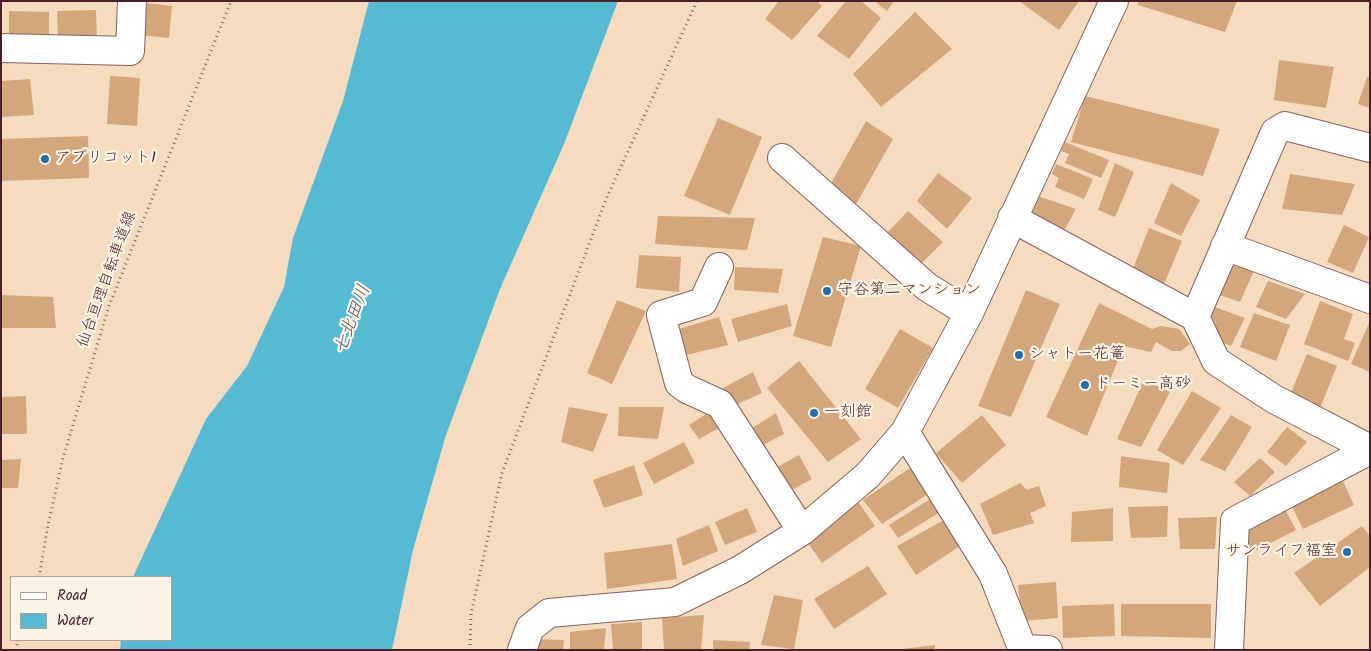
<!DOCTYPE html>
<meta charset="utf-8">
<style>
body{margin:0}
#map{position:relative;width:1371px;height:651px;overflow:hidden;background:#f5dcbf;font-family:Kalam,sans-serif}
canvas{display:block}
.frame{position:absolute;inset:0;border:2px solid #4a1f2b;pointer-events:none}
.legend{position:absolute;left:10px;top:576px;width:162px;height:65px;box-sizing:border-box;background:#fcf5e5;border:1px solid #b59f9b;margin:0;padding:6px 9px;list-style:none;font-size:15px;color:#4a1f2b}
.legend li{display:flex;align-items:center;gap:10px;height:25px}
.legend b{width:25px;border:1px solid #b59f9b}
</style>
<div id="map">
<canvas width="1371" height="651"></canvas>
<div class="frame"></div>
<ul class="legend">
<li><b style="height:6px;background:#fff"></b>Road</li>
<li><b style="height:14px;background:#56bad4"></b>Water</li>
</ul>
</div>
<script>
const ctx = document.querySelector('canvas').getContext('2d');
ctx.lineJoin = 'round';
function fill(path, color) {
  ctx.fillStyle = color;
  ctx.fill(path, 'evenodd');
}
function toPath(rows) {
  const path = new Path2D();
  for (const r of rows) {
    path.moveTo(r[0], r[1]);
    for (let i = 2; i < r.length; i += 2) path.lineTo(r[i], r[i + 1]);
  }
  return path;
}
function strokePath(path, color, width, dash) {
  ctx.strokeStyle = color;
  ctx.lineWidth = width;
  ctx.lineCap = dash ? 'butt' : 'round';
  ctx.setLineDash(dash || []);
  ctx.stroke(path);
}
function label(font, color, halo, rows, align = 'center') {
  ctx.font = font + ' Kalam,"Klee One",sans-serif';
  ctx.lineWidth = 4.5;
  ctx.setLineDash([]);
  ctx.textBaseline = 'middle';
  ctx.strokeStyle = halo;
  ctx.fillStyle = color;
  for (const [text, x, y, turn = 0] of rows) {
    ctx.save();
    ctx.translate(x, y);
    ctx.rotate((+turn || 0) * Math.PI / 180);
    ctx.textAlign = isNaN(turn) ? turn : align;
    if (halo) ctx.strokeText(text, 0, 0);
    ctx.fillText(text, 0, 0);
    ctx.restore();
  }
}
fill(toPath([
 [369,1,618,1,564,144,500,289,446,435,413,550,392,650,120,650,121,640,171,640,171,577,133,577,206,419,247,366,284,287,293,238,343,101]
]), '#56bad4');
fill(toPath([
 [779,1,817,1,822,6,792,40,765,19],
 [846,1,861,1,881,18,849,59,817,36],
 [874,1,894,1,887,11],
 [1019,1,1079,1,1059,30],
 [1138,1,1237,1,1225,32,1138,5],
 [145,3,172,6,169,38,140,35],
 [96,10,97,41,58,42,57,11],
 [9,11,49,12,49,39,9,39],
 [915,12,952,49,881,107,853,74],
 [1279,60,1334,67,1326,108,1274,100],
 [110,76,140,78,137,126,107,124],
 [1367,77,1370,77,1370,108,1358,104],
 [30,79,34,115,1,117,1,81],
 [1085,96,1220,129,1203,176,1071,142],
 [718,118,762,137,730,215,684,196],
 [866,121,893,139,855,206,830,185],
 [88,136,89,178,1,181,1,139],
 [1065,142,1109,160,1101,178,1065,163,1069,154,1061,151],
 [1115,163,1134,172,1115,217,1098,210],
 [1056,164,1093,179,1084,199,1055,187,1059,178,1052,174],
 [938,173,972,198,947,229,917,201],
 [1290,174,1355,184,1342,215,1282,209],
 [1171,183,1200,200,1181,236,1154,223],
 [1035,195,1076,209,1060,238,1025,221],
 [908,211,943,242,920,265,886,234],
 [658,216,755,218,747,250,655,244],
 [1344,225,1369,237,1353,273,1327,262],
 [1149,228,1182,241,1162,289,1130,276],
 [823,237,861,246,831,347,793,336],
 [639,255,681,257,679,292,636,288],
 [1226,263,1254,271,1240,302,1211,292],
 [735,267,783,269,778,293,734,290],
 [1268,281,1305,294,1286,319,1256,307],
 [1026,290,1060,304,1011,417,978,406],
 [1,295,53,297,56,328,1,328],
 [617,300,646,311,612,384,587,373],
 [1320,301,1353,314,1344,339,1355,343,1348,361,1304,344],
 [1099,303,1152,329,1161,326,1179,329,1190,344,1181,351,1172,351,1156,342,1151,352,1124,346,1087,436,1046,417],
 [787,304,792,326,738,342,731,319],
 [1212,306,1245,318,1231,346,1209,337,1202,325],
 [1254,313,1290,325,1276,361,1240,347],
 [719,317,728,345,682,356,675,330],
 [1370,321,1370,372,1351,364],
 [900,329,933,348,898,408,865,389],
 [1307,354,1337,366,1320,408,1290,395],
 [799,361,861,439,828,462,767,388],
 [753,372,762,393,731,407,723,388],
 [1144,380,1170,392,1141,447,1117,439],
 [1192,391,1221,408,1183,465,1157,450],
 [26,396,27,434,1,434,1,397],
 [569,407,608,414,593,452,561,442],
 [619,407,664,407,658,439,618,436],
 [711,411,719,428,699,439,689,425],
 [776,413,784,434,757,448,749,430],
 [982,415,1006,445,962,483,936,453],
 [1231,415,1252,427,1225,471,1200,460],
 [1287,427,1307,442,1286,466,1267,452],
 [684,442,695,463,654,484,643,463],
 [799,455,812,479,786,493,772,470],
 [1121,456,1170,463,1167,493,1119,487],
 [1260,458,1275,472,1250,496,1234,482],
 [21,459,18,488,1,488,1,460],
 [634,465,643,495,604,508,593,480],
 [910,468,928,494,882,524,863,500],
 [1341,477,1354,505,1303,529,1290,502],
 [1020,483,1027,490,1039,486,1046,506,1030,513,1034,523,993,535,980,504],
 [932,498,940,512,898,538,889,525],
 [859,503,875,526,822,563,806,540],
 [1168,506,1167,537,1131,538,1128,507],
 [747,508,757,532,725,545,715,522],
 [1113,508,1113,541,1071,542,1072,512],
 [1285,509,1296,530,1251,553,1241,530],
 [1217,517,1215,549,1180,549,1178,518],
 [944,520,960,546,916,575,897,546],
 [709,525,718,551,683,566,676,539],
 [1362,526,1370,536,1370,567,1320,606,1294,573],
 [672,544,677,579,607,589,604,553],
 [868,566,887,594,834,629,814,599],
 [1056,582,1058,618,1022,621,1018,585],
 [774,595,803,600,794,649,761,645],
 [1114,604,1115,636,1063,638,1062,606],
 [1121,604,1211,604,1211,638,1121,636],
 [704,615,701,650,664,650,662,618],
 [642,622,642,650,613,650,611,624],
 [606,628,604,650,570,650,570,632],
 [533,639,564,640,563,650,532,650],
 [713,640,750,642,749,650,713,650],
 [935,645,935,650,903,650,903,649]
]), '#d3a67c');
const minor = toPath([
 [1,48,130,51,132,1],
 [782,158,927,287,969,313],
 [1012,218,1195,317,1216,361,1274,399,1370,449],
 [1225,246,1370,299],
 [719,267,703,302,661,315,679,383,687,389,720,404,802,531],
 [1195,317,1275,132,1285,126,1370,148],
 [905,432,993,574,1023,650],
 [1023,649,1048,650],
 [522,650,530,628,549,613,675,602,740,570,802,531,868,475,905,432,969,313,1114,1],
 [1229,650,1235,521,1370,450]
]);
strokePath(minor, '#86615f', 30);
strokePath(toPath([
 [39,577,48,525,63,458,109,306,231,1],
 [16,650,18,640],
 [470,650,471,614,502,473,607,197,697,1]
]), '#86615f', 3, [1, 4]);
strokePath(minor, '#fff', 28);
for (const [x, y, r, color] of [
 [45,159,5,"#1f6fb2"],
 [827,291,5,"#1f6fb2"],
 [1019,355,5,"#1f6fb2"],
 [1085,385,5,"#1f6fb2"],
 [814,413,5,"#1f6fb2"],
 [1347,552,5,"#1f6fb2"]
]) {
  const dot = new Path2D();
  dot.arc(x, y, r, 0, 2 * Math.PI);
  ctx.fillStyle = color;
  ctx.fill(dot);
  strokePath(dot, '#fcf5e5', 2);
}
label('16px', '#4a1f2b', '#fcf5e5', [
 ["アプリコット1",55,159],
 ["守谷第二マンション",837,291],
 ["シャトー花篭",1029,355],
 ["ドーミー高砂",1095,385],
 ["一刻館",824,413],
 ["サンライフ福室",1337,552,"right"]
], 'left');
label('16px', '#4a1f2b', '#fcf5e5', [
 ["仙台亘理自転車道線",108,280,-70]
]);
label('italic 18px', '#4e5566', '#fcf5e5', [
 ["七北田川",354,320,-69]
]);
</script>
